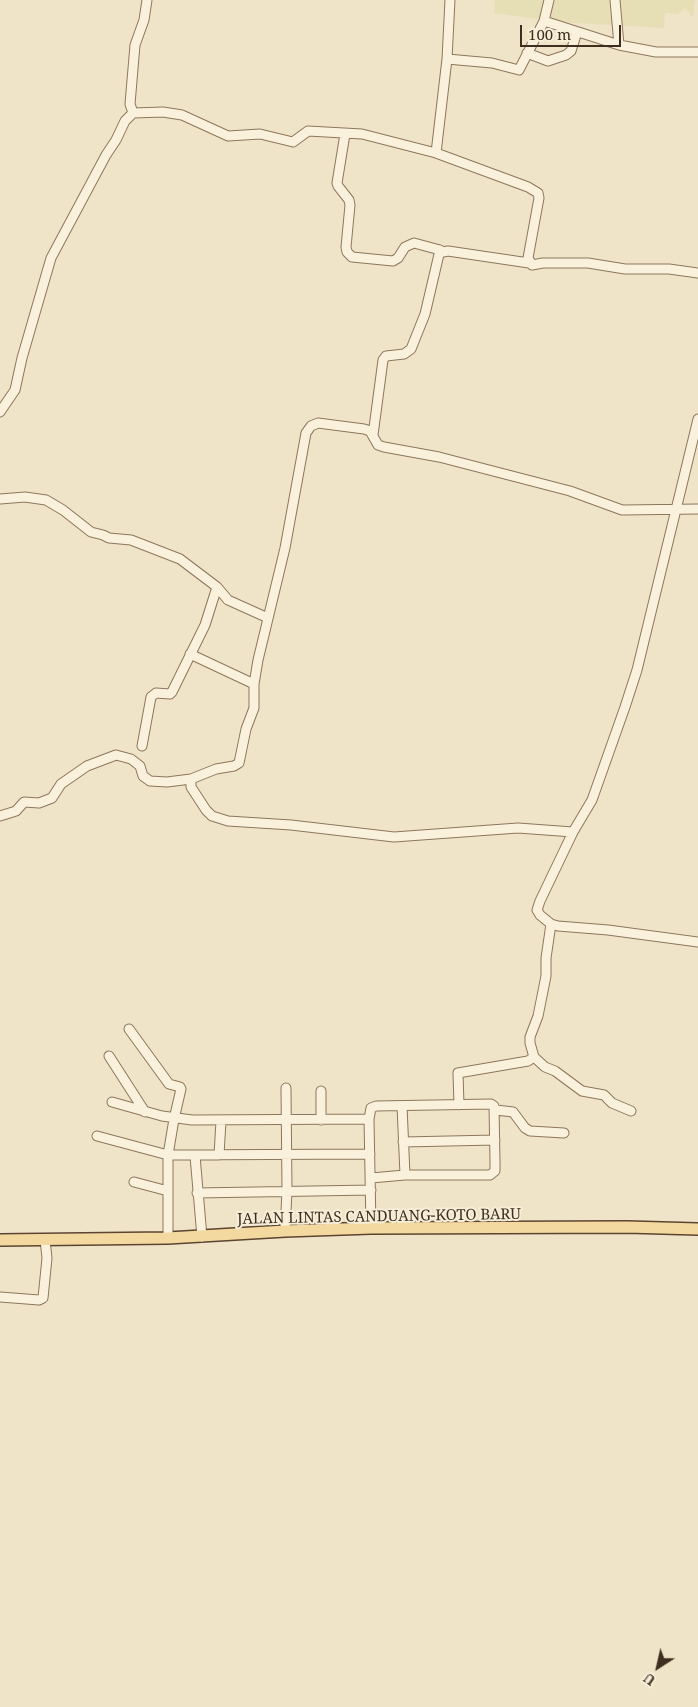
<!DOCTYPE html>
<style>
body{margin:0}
#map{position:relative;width:698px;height:1707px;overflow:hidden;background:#f0e4c8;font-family:"Noto Serif",serif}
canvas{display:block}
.north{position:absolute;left:633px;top:1642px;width:50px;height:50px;-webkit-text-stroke:4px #f7eed8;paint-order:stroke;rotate:215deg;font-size:14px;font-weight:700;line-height:20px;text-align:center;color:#3d2e20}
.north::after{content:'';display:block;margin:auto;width:18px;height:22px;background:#3d2e20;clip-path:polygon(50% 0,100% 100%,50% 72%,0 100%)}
.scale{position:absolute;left:520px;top:25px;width:101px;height:22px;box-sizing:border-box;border:2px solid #3d2e20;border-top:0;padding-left:6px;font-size:15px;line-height:18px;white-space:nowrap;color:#3d2e20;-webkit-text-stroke:4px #f7eed8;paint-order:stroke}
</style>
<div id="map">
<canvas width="698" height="1707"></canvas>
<div class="north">U</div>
<div class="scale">100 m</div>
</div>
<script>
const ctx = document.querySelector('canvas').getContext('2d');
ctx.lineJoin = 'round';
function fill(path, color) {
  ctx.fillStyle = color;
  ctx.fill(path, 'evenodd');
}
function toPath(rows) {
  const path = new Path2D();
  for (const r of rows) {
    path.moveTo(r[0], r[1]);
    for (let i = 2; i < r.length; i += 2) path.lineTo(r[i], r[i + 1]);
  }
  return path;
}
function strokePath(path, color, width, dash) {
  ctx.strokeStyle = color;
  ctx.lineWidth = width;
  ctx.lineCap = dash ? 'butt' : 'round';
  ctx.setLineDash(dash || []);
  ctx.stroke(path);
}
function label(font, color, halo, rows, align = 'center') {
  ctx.font = font + ' "Noto Serif",serif';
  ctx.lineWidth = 4;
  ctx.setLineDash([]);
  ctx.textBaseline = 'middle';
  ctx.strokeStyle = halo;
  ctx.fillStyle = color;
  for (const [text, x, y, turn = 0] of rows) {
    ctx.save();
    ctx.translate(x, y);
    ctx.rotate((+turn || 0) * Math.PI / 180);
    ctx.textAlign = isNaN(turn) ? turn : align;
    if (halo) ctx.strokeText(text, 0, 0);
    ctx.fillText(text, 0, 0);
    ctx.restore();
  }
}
fill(toPath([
 [495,0,695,0,693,16,690,16,691,14,685,8,678,14,665,13,664,28,558,22,494,13]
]), '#e6deb5');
const minor = toPath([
 [615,0,619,45],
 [544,21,619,45,656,52,698,52],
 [527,53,548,61,566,55,571,51,577,32],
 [447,59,492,63,519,70,544,21,549,0],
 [133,113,130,104,135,45,144,20,147,0],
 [345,134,337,183,338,186,349,200,350,205,346,247,347,252,352,257,393,261,398,258,405,247,414,243,440,250],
 [436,153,447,59,450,0],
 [0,412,15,390,22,358,51,258,106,155,116,140,125,121,133,113,163,112,182,115,228,136,260,134,293,142,308,131,362,134,436,153,528,187,538,193,539,198,528,258,532,265,543,263,588,263,625,269,669,269,698,273],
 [698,419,637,670,625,707,592,800,573,832,540,901,537,910,540,915,551,924,558,926,608,930,698,942],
 [373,435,383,360,386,356,404,354,411,349,425,314,440,250,443,252,448,251,529,263],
 [0,499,25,497,46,500,63,510,91,532,103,535,109,538,131,540,180,559,217,587,228,600,268,618],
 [190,654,254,684],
 [142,746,151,697,156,693,170,694,172,692,205,625,217,587],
 [191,779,191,787,206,810,212,816,228,821,291,825,394,837,518,828,573,832],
 [0,816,16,811,24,802,39,803,52,798,61,784,87,766,116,755,131,759,140,766,143,776,150,781,167,782,191,779,216,769,234,766,239,763,246,729,254,708,254,684,258,660,285,548,306,433,311,426,318,423,364,429,370,431,378,445,384,447,439,457,570,491,622,510,698,509],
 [129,1029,169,1084,180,1087,181,1089,174,1119,168,1155,168,1238],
 [109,1056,145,1112],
 [534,1057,545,1067,555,1071,582,1091,604,1095,612,1103,631,1111],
 [321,1091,321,1120],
 [112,1102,162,1116,192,1120,369,1119],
 [459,1105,458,1073,528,1061,534,1057,530,1043,530,1037,538,1016,546,976,546,958,551,924],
 [402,1106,405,1175],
 [496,1110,513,1112,525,1128,530,1131,564,1133],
 [97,1136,168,1155,370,1154],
 [403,1142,495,1140],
 [219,1155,221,1121],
 [195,1156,202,1237],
 [371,1178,405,1175,490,1175,495,1171,495,1162,494,1106,491,1104,376,1106,371,1108,369,1119,371,1228],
 [134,1182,168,1191],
 [197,1193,371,1190],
 [285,1231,287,1191,286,1088],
 [0,1297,39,1300,43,1298,47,1258,45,1240]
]);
const major = toPath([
 [0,1240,168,1238,285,1231,371,1228,627,1227,698,1229]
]);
strokePath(minor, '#8d765c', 11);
strokePath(major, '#5b4430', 14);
strokePath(minor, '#faf1dc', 9);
strokePath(major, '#f3d9a0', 11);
label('15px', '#3d2e20', '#f7eed8', [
 ["JALAN LINTAS CANDUANG-KOTO BARU",379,1217,-1]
]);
</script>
